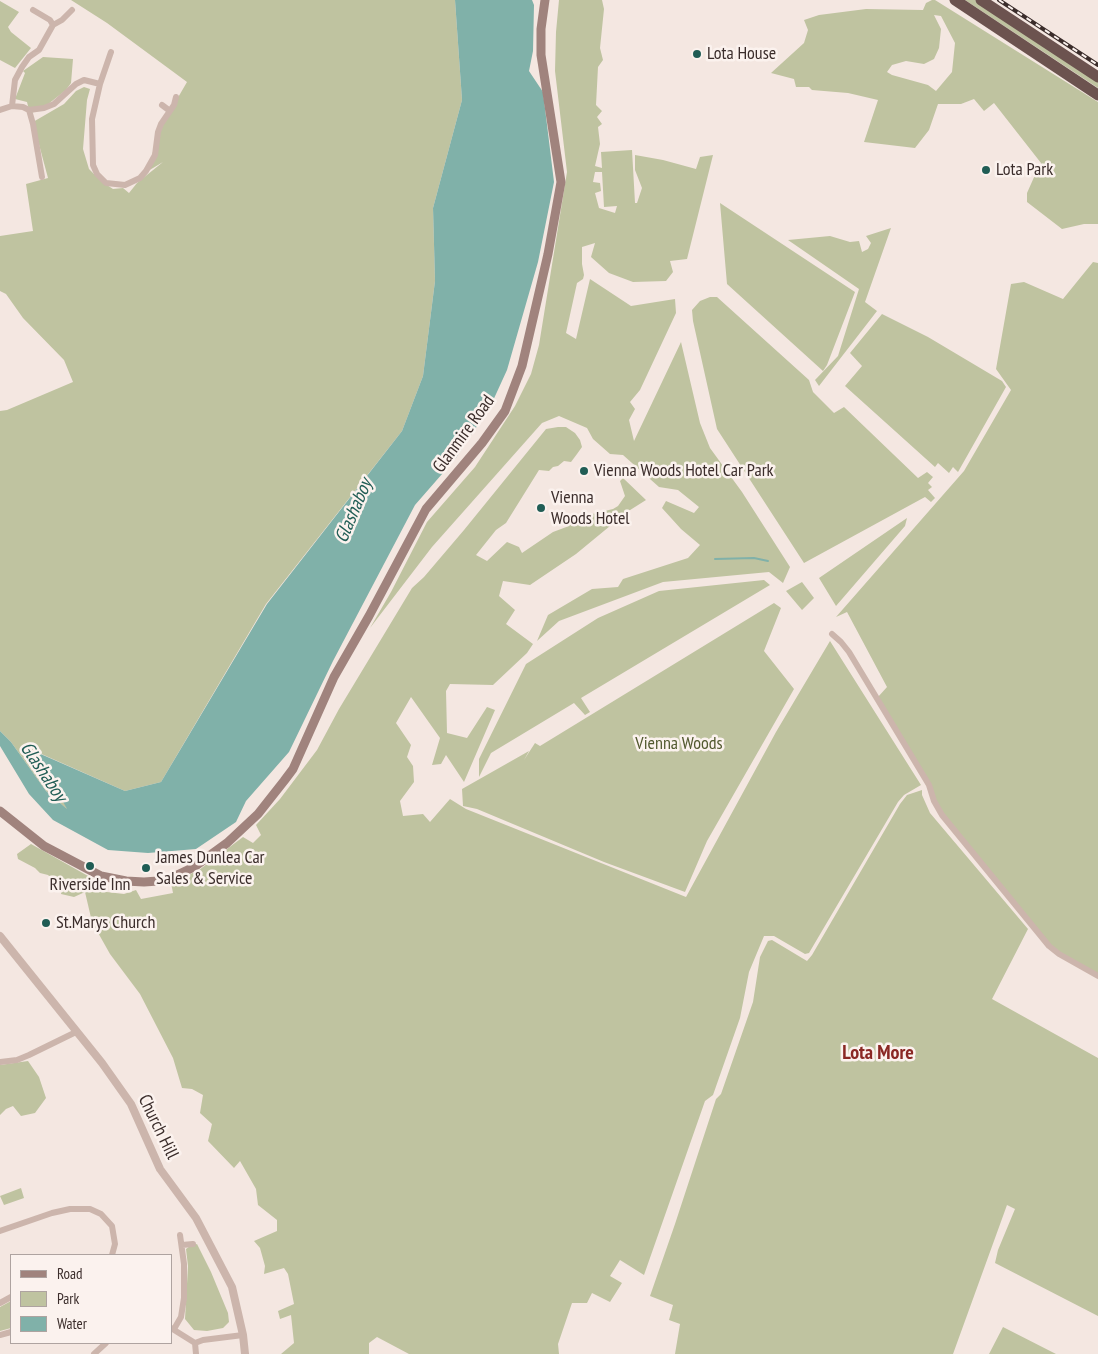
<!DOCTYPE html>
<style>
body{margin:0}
#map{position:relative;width:1098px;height:1354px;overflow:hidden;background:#f4e7e1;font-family:"PT Sans Narrow",sans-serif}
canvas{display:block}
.legend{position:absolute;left:10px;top:1254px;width:162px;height:90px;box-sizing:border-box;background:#fbf2ee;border:1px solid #aea3a0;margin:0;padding:6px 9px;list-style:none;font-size:15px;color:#3b2d2b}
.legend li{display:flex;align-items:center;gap:10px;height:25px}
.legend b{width:25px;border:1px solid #aea3a0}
</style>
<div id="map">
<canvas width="1098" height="1354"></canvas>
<ul class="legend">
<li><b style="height:6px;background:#a0837d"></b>Road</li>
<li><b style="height:14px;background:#bfc3a0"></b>Park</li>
<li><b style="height:14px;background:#80b1a9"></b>Water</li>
</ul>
</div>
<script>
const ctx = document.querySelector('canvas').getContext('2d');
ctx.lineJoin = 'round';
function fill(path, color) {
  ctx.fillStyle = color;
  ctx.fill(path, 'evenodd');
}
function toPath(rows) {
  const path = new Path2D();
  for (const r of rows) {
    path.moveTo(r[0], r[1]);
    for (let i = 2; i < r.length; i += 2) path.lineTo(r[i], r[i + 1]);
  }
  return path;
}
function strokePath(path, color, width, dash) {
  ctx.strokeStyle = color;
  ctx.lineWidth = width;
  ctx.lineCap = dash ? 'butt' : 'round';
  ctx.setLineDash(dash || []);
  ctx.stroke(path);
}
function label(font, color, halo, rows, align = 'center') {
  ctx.font = font + ' "PT Sans Narrow",sans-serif';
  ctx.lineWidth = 5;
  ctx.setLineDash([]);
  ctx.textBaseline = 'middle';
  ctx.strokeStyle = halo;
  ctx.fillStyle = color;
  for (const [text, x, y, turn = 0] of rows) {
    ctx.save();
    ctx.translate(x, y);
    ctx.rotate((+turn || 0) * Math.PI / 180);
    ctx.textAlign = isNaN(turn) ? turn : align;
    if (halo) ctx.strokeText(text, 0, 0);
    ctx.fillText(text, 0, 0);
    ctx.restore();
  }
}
fill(toPath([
 [71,0,455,0,462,100,433,208,435,281,423,376,402,431,266,604,161,782,125,791,37,752,68,810,46,791,11,742,0,731,0,411,7,410,73,382,64,360,23,318,6,294,0,291,0,236,33,231,26,184,48,178,33,122,64,104,76,91,84,87,90,89,87,100,83,149,89,169,101,181,113,189,123,188,129,193,137,183,163,162,148,171,158,132,187,82,107,23],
 [559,0,602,0,604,9,600,48,603,60,598,67,596,105,602,111,597,117,602,124,598,127,600,144,595,166,602,168,601,152,632,150,635,203,637,203,642,188,635,170,635,155,663,160,696,169,700,157,713,155,687,259,670,261,673,272,666,281,633,282,609,273,591,257,595,243,582,247,582,264,584,275,583,279,577,283,566,333,576,339,590,279,631,306,675,299,676,313,640,390,630,402,635,409,629,420,634,441,681,342,700,423,710,448,742,492,790,567,783,583,769,572,663,582,559,621,537,641,548,615,592,589,618,587,623,579,688,558,700,545,681,529,662,508,666,501,694,513,699,507,678,490,659,487,623,455,610,454,593,439,587,428,559,416,542,423,432,547,370,628,391,592,427,522,475,467,515,406,531,374,539,345,567,172,555,71,556,32],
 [595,172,602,172,604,207,617,206,615,213,599,208,595,193,601,191,600,183,593,182],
 [932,0,935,0,1098,102,1098,224,1084,224,1062,229,1027,202,1027,193,1035,175,1040,177,1043,168,1041,163,994,103,984,111,974,99,961,104,938,104,929,130,915,148,864,142,878,100,848,93,812,90,809,87,796,87,794,79,771,73,804,43,808,30,804,20,819,15,866,9,923,10,926,3],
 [934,15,941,16,955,43,952,72,936,91,928,85,892,75,887,72,892,65,906,61,924,64,934,59,939,48,941,29],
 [965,0,975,0,1098,80,1098,88],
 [0,1,19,12,8,27,11,32,31,48,15,68,0,60],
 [43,57,73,59,71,83,66,90,47,105,30,114,27,102,15,99,25,73,23,71],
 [720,203,855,292,827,365,823,371,727,284],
 [891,228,865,302,877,311,819,386,815,380,838,356,859,289,788,240,830,236,850,242,859,241,862,252,868,249,871,243,866,236],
 [1093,262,1098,263,1098,975,1052,949,933,802,929,784,878,697,887,687,847,612,836,617,964,471,1011,390,996,369,1011,284,1024,282,1063,299],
 [710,297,717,297,809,380,813,392,834,413,844,407,918,478,927,472,933,477,928,483,932,487,928,490,935,498,931,502,925,497,804,563,717,429,693,321,692,310,700,301],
 [882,314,928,337,1002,381,1006,387,958,472,953,467,949,473,938,463,935,467,845,386,862,366,850,353],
 [558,427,566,427,575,433,580,440,582,447,577,454,571,462,564,461,558,466,553,467,549,471,539,470,506,523,496,530,476,555,487,561,507,542,519,547,522,553,553,532,569,526,572,519,613,509,618,506,625,496,620,481,623,478,646,500,627,512,576,554,530,585,503,581,499,596,515,610,506,624,533,644,527,653,493,685,450,684,446,691,447,733,467,738,487,707,495,710,464,782,446,755,441,764,432,765,440,738,411,697,396,723,411,745,407,757,413,766,414,782,400,801,403,816,423,814,430,822,450,799,466,809,686,897,776,732,830,641,921,785,904,795,898,802,809,953,805,954,774,936,764,936,749,972,740,1018,713,1095,705,1101,644,1275,620,1260,610,1276,622,1283,610,1302,592,1293,587,1303,572,1303,558,1344,559,1354,409,1354,377,1337,369,1343,369,1354,281,1354,294,1343,291,1315,280,1319,278,1311,294,1304,288,1274,284,1268,264,1274,265,1266,260,1248,254,1241,277,1231,277,1220,258,1205,256,1189,240,1161,234,1168,208,1141,212,1124,200,1113,203,1095,192,1089,182,1088,173,1058,140,994,110,954,92,922,85,892,74,897,61,894,62,888,48,875,40,873,35,868,18,859,17,854,31,844,97,881,98,891,124,894,136,890,141,899,173,893,171,883,199,870,243,837,253,843,261,835,256,825,280,799,317,750,339,709,412,588,424,577,464,530,546,429],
 [907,518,905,526,836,606,819,578],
 [764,580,770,585,581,698,590,712,585,715,574,703,491,753,479,777,479,759,526,664,598,618,659,591],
 [802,582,814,598,802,610,786,591],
 [774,603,781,608,764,651,794,689,707,841,685,892,604,862,477,809,463,806,462,789,529,751,524,760,535,743,540,746],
 [922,790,922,795,930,813,1028,929,992,999,1098,1058,1098,1316,995,1263,998,1250,1015,1209,1007,1205,953,1354,675,1354,680,1324,669,1320,673,1305,650,1296,675,1224,716,1099,721,1094,753,1002,760,957,768,941,772,940,807,961,812,955,900,804,907,795],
 [28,1061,39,1077,46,1098,35,1113,21,1116,13,1106,6,1109,0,1115,0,1065],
 [21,1188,24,1198,4,1205,0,1196],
 [197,1244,211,1272,228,1313,229,1322,223,1328,207,1331,194,1330,185,1319,188,1266,186,1249,190,1246],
 [11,1301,11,1328,0,1331,0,1307],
 [1003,1327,1056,1354,989,1354]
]), '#bfc3a0');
fill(toPath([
 [455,0,532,0,534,5,533,51,529,71,543,92,554,182,538,262,507,370,491,405,456,458,415,505,333,661,289,752,246,801,236,822,196,849,148,853,108,850,53,820,29,794,0,746,0,731,11,742,46,791,67,809,36,752,125,791,161,782,267,604,402,431,423,376,435,281,433,208,462,100]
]), '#80b1a9');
strokePath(toPath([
 [715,559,754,558,768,561]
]), '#80b1a9', 2);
strokePath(toPath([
 [33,10,50,20,53,25],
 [111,52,100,84,92,119,93,165,97,174,106,183,125,185,140,178,146,171,155,155,158,132,161,124,174,105,176,97],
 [162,105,170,111],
 [12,106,15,80,22,67,29,57,39,50,53,25,62,20,72,10],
 [0,110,12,106,23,107,29,110,44,108,54,104,76,84,84,80,100,84],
 [29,110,33,124,42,177],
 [832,634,841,642,849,652,929,785,934,801,942,815,1049,946,1059,954,1098,976],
 [0,1062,17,1060,29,1055,76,1032],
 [0,1231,52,1213,70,1209,90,1209,101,1214,112,1226,115,1244,112,1255],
 [182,1245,193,1244],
 [0,1303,11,1297],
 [171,1328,195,1343,203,1340,243,1335],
 [174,1329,181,1317,184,1298,184,1264,180,1235],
 [0,1335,11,1332],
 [195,1343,196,1354],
 [94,1354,106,1343]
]), '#ccb5ac', 6);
strokePath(toPath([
 [0,936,102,1063,131,1104,160,1169,196,1218,232,1287,243,1335,245,1354]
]), '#ccb5ac', 8);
strokePath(toPath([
 [0,811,44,846,101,876,126,881,144,882,158,881,175,876,194,867,227,843,258,814,284,781,293,769,334,677,369,616,426,509,482,443,505,411,522,366,548,254,561,182,541,55,541,29,545,0]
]), '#a0837d', 9);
strokePath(toPath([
 [955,0,1098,95],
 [981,0,1098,77]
]), '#6c534f', 11);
const rail = toPath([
 [999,0,1098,65]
]);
strokePath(rail, '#3b2d2b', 4);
strokePath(rail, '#fbf2ee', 2, [5.5]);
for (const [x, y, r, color] of [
 [697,54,5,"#205d55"],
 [986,170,5,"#205d55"],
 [584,471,5,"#205d55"],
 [541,508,5,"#205d55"],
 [90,866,5,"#205d55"],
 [146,868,5,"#205d55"],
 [46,923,5,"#205d55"]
]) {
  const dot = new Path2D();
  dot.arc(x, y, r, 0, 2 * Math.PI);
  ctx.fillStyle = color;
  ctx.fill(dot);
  strokePath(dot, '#fbf2ee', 2);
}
label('18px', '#3b2d2b', '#fbf2ee', [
 ["Lota House",707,54],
 ["Lota Park",996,170],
 ["Vienna Woods Hotel Car Park",594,471],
 ["Vienna",551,498],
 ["Woods Hotel",551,519],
 ["James Dunlea Car",156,858],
 ["Sales & Service",156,879],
 ["Riverside Inn",90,885,"center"],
 ["St.Marys Church",56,923]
], 'left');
label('18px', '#3b2d2b', '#fbf2ee', [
 ["Glanmire Road",464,434,-54],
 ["Church Hill",158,1127,64]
]);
label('18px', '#52592f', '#fbf2ee', [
 ["Vienna Woods",679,744]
]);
label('italic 19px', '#205d55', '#fbf2ee', [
 ["Glashaboy",354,511,-67],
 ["Glashaboy",43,772,56]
]);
label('bold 20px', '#8a2824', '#fbf2ee', [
 ["Lota More",878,1053]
]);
</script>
